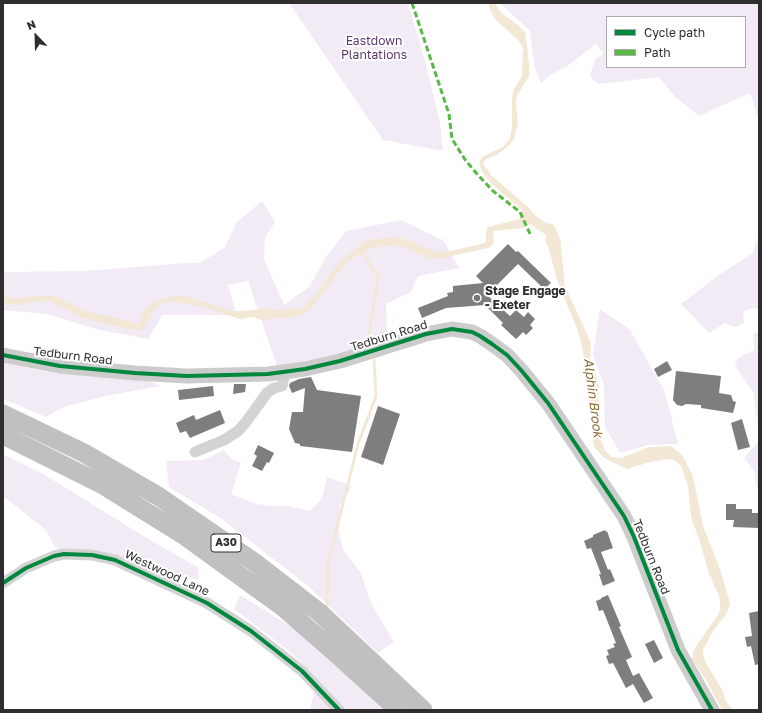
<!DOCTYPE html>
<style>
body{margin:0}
#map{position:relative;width:762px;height:713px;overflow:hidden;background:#fff;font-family:"Golos Text",sans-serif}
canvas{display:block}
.frame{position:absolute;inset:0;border:4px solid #2e2e2e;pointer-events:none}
.legend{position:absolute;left:606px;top:16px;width:140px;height:52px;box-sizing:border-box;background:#fff;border:1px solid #ababab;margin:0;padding:5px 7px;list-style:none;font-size:12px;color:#2e2e2e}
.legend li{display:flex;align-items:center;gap:8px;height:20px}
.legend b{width:20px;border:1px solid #ababab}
.north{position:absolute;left:16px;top:16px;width:40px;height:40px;-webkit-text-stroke:3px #fff;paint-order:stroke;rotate:337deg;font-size:11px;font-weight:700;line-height:16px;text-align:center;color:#2e2e2e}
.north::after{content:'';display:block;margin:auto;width:14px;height:18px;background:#2e2e2e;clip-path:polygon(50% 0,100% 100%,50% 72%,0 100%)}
</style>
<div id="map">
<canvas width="762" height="713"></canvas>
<div class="frame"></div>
<ul class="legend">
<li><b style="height:5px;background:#00873e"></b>Cycle path</li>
<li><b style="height:5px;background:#58b947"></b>Path</li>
</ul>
<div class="north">N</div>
</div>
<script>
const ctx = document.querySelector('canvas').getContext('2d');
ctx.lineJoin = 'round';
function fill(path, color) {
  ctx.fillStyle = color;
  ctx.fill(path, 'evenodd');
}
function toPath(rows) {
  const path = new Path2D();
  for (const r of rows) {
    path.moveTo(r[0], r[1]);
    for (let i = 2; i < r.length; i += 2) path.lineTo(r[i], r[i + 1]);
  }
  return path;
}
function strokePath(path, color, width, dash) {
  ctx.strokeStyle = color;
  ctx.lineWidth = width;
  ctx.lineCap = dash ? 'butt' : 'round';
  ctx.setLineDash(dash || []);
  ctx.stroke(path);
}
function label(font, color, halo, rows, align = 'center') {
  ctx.font = font + ' "Golos Text",sans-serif';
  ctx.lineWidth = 4;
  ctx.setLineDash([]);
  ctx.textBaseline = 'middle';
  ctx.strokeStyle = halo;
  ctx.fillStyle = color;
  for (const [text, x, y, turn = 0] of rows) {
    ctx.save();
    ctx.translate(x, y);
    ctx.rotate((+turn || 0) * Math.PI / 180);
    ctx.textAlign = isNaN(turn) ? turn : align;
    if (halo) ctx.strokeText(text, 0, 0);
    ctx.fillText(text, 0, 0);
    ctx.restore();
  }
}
fill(toPath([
 [289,3,408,3,427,68,440,123,443,151,383,140],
 [500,3,759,3,759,121,750,93,699,116,676,98,659,77,598,84,590,76,595,59,603,54,596,44,569,65,550,75,541,83,535,69,530,31],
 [607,17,745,17,745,67,607,67],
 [262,201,275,222,265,237,264,259,284,305,310,286,326,257,346,231,401,220,444,241,459,268,418,276,411,292,386,304,387,335,350,354,277,366,248,281,228,285,237,315,163,315,148,339,99,330,47,314,3,310,3,272,86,271,186,263,200,263,225,247,236,223],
 [759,234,759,311,755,308,743,311,744,322,739,326,734,327,725,323,709,333,681,304,720,274,752,254],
 [600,309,630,330,665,392,678,444,648,445,620,453,605,427,604,385,593,355],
 [759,332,759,435,753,392,735,366,738,358,754,350,753,334],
 [3,362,38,370,143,377,160,386,106,396,63,407,46,417,3,399],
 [759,441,759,490,757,488,754,471,744,458],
 [224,450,232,459,241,463,231,494,257,504,272,506,288,506,310,511,322,498,327,477,352,486,340,505,339,531,343,550,361,573,370,601,394,642,378,653,307,585,219,517,169,487,166,461,204,460],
 [3,454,45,475,150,540,199,568,198,580,168,573,110,555,66,553,55,547,46,530,3,496],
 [240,595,293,628,352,680,382,710,310,710,317,678,290,652,234,609]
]), '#f2ebf5');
fill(toPath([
 [489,3,495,3,500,12,518,25,525,32,529,62,529,76,517,96,516,103,518,123,514,139,508,146,498,154,485,160,483,164,492,176,527,206,537,217,544,222,554,225,561,242,561,248,565,286,591,343,590,362,595,372,598,381,600,438,605,451,612,457,621,458,649,447,671,446,682,455,693,476,703,526,719,566,730,603,727,613,713,631,703,650,703,655,707,665,723,691,725,700,733,710,722,710,706,680,692,659,693,652,698,643,718,615,720,610,720,602,719,596,709,574,700,542,691,517,688,486,681,466,674,460,669,459,650,462,627,469,610,461,603,457,595,448,593,442,590,405,583,351,578,331,558,283,548,246,545,242,546,235,530,224,523,228,493,231,494,242,492,246,488,248,439,259,428,258,402,246,397,245,376,247,361,253,346,263,312,307,307,312,298,316,261,320,254,317,240,319,203,307,171,301,161,304,153,310,144,328,141,330,133,330,83,318,49,301,39,301,21,305,3,304,3,295,7,297,19,298,50,295,56,297,87,312,110,316,137,324,139,322,144,310,151,303,176,295,185,296,232,311,243,311,268,308,273,310,297,309,303,307,314,297,339,262,367,240,399,237,434,251,446,252,485,243,486,238,486,231,488,227,519,219,523,211,492,184,482,172,479,163,482,157,503,147,510,138,512,127,512,97,514,89,522,76,523,48,518,40,495,19,489,7]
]), '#f3e8d6');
strokePath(toPath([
 [361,251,378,276,367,346],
 [327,606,328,563,358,444,376,396,374,360]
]), '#f3e8d6', 3);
fill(toPath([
 [508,244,516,252,518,251,551,283,544,289,518,264,487,295,510,316,516,310,524,317,528,312,535,319,530,325,533,328,526,335,523,332,516,339,501,325,503,323,485,305,446,308,422,318,418,308,448,296,447,293,453,292,453,286,483,283,476,276],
 [667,361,672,370,658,377,654,369],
 [676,371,721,376,719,393,731,395,733,401,736,402,733,413,701,408,701,405,686,404,682,406,677,405,673,400],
 [311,377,317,390,361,396,352,452,300,446,300,444,295,443,289,429,292,412,303,412,305,388,292,393,289,386,290,383,299,379],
 [234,384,246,384,245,392,233,394],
 [213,386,214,396,179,400,178,390],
 [378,406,400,414,383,465,361,457],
 [220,410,225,423,190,438,186,431,180,433,176,423,194,415,196,420],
 [742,419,750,447,738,450,731,423],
 [258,445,274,453,269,463,267,462,262,471,252,466,257,456,254,454],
 [726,504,736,504,736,509,752,509,752,513,759,513,759,528,733,527,734,520,726,520],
 [605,530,606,532,607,531,613,548,601,552,608,570,610,569,615,581,603,586,599,574,601,574,591,548,587,549,584,541,593,537,593,535],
 [608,595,621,626,619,627,632,657,626,660,633,676,639,673,653,698,644,703,633,684,626,688,613,663,609,664,606,656,609,655,607,650,615,647,613,644,616,643,603,610,599,611,596,601,601,599,601,598],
 [759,611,759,664,755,665,751,646,747,647,745,637,752,636,749,613],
 [654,640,663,658,654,663,645,644]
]), '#7e7e7e');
strokePath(toPath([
 [195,452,224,440,238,431,246,422,267,393,274,388,282,386,285,373],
 [3,583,26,568,54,556,64,554,92,555,115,560,207,603,251,631,302,671,339,710]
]), '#d3d3d3', 11);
strokePath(toPath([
 [3,355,60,366,135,373,187,376,268,374,305,369,340,361,426,334,452,329,472,332,480,336,492,344,507,355,521,370,548,403,624,516,634,537,678,650,712,710]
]), '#ccc', 15);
strokePath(toPath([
 [3,414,84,453,158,496,254,562,320,613,423,710],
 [3,435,103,485,185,536,283,607,339,656,398,710]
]), '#c0c0c0', 19);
strokePath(toPath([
 [412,3,449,114,452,139,466,161,478,175,493,191,520,212,531,236]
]), '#58b947', 3, [6, 3]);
strokePath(toPath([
 [3,355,60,366,135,373,187,376,268,374,305,369,340,361,426,334,452,329,472,332,480,336,492,344,507,355,521,370,548,403,624,516,634,537,678,650,712,710],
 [3,583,26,568,54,556,64,554,92,555,115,560,207,603,251,631,302,671,339,710]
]), '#00873e', 4);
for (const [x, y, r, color] of [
 [477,298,4,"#777"]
]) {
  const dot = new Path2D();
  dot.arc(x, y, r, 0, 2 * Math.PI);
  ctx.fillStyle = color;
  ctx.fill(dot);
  strokePath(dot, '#fff', 1.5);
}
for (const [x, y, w] of [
 [226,543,30]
]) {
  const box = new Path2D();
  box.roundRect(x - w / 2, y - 9, w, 18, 3);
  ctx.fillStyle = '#fff';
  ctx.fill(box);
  strokePath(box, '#2e2e2e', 1);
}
label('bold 11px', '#2e2e2e', null, [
 ["A30",226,543]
]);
label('12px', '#5f376d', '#fff', [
 ["Eastdown",374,41],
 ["Plantations",374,55]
]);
label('bold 12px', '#2e2e2e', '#fff', [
 ["Stage Engage",485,291],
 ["- Exeter",485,305]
], 'left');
label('12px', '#2e2e2e', '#fff', [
 ["Tedburn Road",389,336,-17],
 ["Tedburn Road",73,356,7],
 ["Tedburn Road",651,557,68],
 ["Westwood Lane",167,573,25]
]);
label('italic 13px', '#906b33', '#fff', [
 ["Alphin Brook",593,398,83]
]);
</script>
